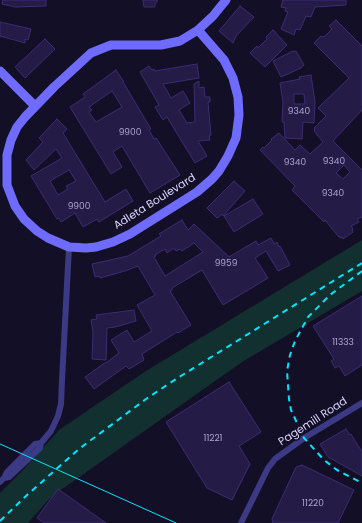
<!DOCTYPE html>
<style>
body{margin:0}
canvas{display:block;background:#130f26}
</style>
<canvas width="362" height="523"></canvas>
<script>
const ctx = document.querySelector('canvas').getContext('2d');
ctx.lineJoin = 'round';
function fill(path, color) {
  ctx.fillStyle = color;
  ctx.fill(path, 'evenodd');
}
function toPath(rows) {
  const path = new Path2D();
  for (const r of rows) {
    path.moveTo(r[0], r[1]);
    for (let i = 2; i < r.length; i += 2) path.lineTo(r[i], r[i + 1]);
  }
  return path;
}
function strokePath(path, color, width, dash) {
  ctx.strokeStyle = color;
  ctx.lineWidth = width;
  ctx.lineCap = dash ? 'butt' : 'round';
  ctx.setLineDash(dash || []);
  ctx.stroke(path);
}
function label(font, color, halo, rows, align = 'center') {
  ctx.font = font + ' Poppins,sans-serif';
  ctx.lineWidth = 3;
  ctx.setLineDash([]);
  ctx.textBaseline = 'middle';
  ctx.strokeStyle = halo;
  ctx.fillStyle = color;
  for (const [text, x, y, turn = 0] of rows) {
    ctx.save();
    ctx.translate(x, y);
    ctx.rotate((+turn || 0) * Math.PI / 180);
    ctx.textAlign = isNaN(turn) ? turn : align;
    if (halo) ctx.strokeText(text, 0, 0);
    ctx.fillText(text, 0, 0);
    ctx.restore();
  }
}
fill(toPath([
 [362,240,362,291,242,362,51,497,28,523,0,523,0,493,22,471,59,430,146,371]
]), '#12302f');
const building = toPath([
 [3,0,46,0,46,6,15,7,2,4,3,0],
 [143,0,158,0,155,4,155,7,144,7,143,0],
 [283,0,346,0,346,5,315,7,311,17,306,16,300,30,296,29,294,35,281,29,288,12,285,11,286,8,281,7,283,0],
 [240,6,254,17,236,36,233,43,219,31,240,6],
 [336,20,362,46,362,110,333,141,362,170,362,217,357,219,359,222,351,226,353,229,352,230,353,232,343,239,342,237,340,238,338,236,325,220,324,222,292,190,295,186,260,150,263,147,264,148,272,140,271,139,279,133,295,150,300,145,310,154,323,142,314,131,315,130,314,128,326,116,318,108,349,78,314,43,321,36,323,37,325,36,332,29,329,26,336,20],
 [344,165,350,172,343,179,336,173,344,165],
 [0,22,31,29,28,40,25,39,25,43,0,36,0,22],
 [273,30,287,45,265,67,250,53,257,46,258,48,267,39,266,37,273,30],
 [45,39,55,49,25,78,15,67,45,39],
 [293,51,293,52,296,51,304,65,301,68,281,77,273,61,293,51],
 [197,64,199,78,163,84,171,98,183,91,190,103,179,110,187,123,195,122,194,84,199,81,199,88,204,87,205,97,210,97,210,102,208,102,211,135,209,136,210,140,198,141,207,156,195,163,167,117,163,120,155,107,159,105,140,72,149,66,152,70,154,69,155,71,197,64],
 [116,70,124,82,123,82,151,129,149,130,154,139,156,138,180,175,150,193,122,146,113,152,122,167,111,174,70,107,85,97,83,94,116,70],
 [112,91,122,107,96,122,89,112,92,110,89,107,112,91],
 [311,75,315,102,314,123,303,122,302,139,285,138,284,122,282,122,283,102,280,83,300,79,299,77,311,75],
 [294,94,304,94,305,104,294,104,294,94],
 [57,119,67,129,63,133,105,202,126,189,133,201,99,222,97,219,83,227,75,213,61,222,59,218,57,219,31,176,62,158,56,149,34,170,26,160,43,142,39,138,57,119],
 [69,170,76,181,66,186,68,189,58,195,50,181,69,170],
 [234,181,245,191,223,216,222,214,217,218,207,208,234,181],
 [253,199,263,214,234,232,224,216,253,199],
 [182,220,188,230,194,224,229,257,256,241,258,245,271,238,274,244,277,242,279,247,280,246,290,265,278,271,266,251,255,258,268,278,223,305,202,270,172,288,172,290,170,291,191,325,178,333,177,332,142,354,144,360,129,369,126,366,94,389,85,377,106,362,106,363,119,353,111,340,127,330,134,342,152,331,137,305,155,295,138,266,125,271,100,278,99,276,95,277,92,264,128,256,161,236,159,234,182,220],
 [194,243,203,252,165,276,154,257,156,256,155,255,165,249,167,253,174,248,176,251,180,249,182,251,194,243],
 [362,296,362,365,345,376,339,366,335,368,331,361,334,359,313,326,362,296],
 [134,310,136,321,115,327,107,328,106,360,92,359,93,332,91,320,97,319,96,315,134,310],
 [229,382,261,432,239,446,250,464,232,500,207,488,166,422,229,382],
 [346,429,350,435,351,434,362,452,362,476,328,457,320,444,346,429],
 [302,465,354,490,338,523,273,523,272,519,296,467,302,465],
 [58,489,106,523,44,523,37,518,58,489]
]);
fill(building, '#241b47');
strokePath(building, '#3b2d73', 1);
strokePath(toPath([
 [4,478,9,477,40,448,41,443,51,431,58,416,61,404,62,380,69,247],
 [0,482,4,478,7,472,35,444,41,443],
 [241,523,268,468,275,459,304,438,362,403]
]), '#3d3a85', 6);
strokePath(toPath([
 [198,30,224,60,233,78,238,97,239,115,236,138,228,156,219,171,212,179,197,192,130,234,113,242,96,247,86,248,69,247,48,238,37,231,24,219,15,206,7,185,7,155,11,140,17,127,25,117,54,87,91,53,111,45,161,45,180,41,198,30,213,16,226,0],
 [0,71,35,106]
]), '#6f6bff', 9);
strokePath(toPath([
 [0,444,176,523]
]), '#00e5ff', 1);
strokePath(toPath([
 [362,271,330,295,308,317,295,341,290,355,287,371,289,399,291,410,304,438,324,460,337,470,362,483],
 [0,521,27,495,79,449,146,399,176,379,362,263]
]), '#00e5ff', 2, [6, 5]);
label('9px', '#aca6d1', null, [
 ["9340",299,112],
 ["9900",130,133],
 ["9340",334,162],
 ["9340",295,163],
 ["9340",333,194],
 ["9900",79,207],
 ["9959",226,264],
 ["11333",343,343],
 ["11221",213,439],
 ["11220",313,504]
]);
label('11px', '#d9d4ff', '#130f26', [
 ["Adleta Boulevard",155,202,-32],
 ["Pagemill Road",313,422,-33]
]);
</script>
